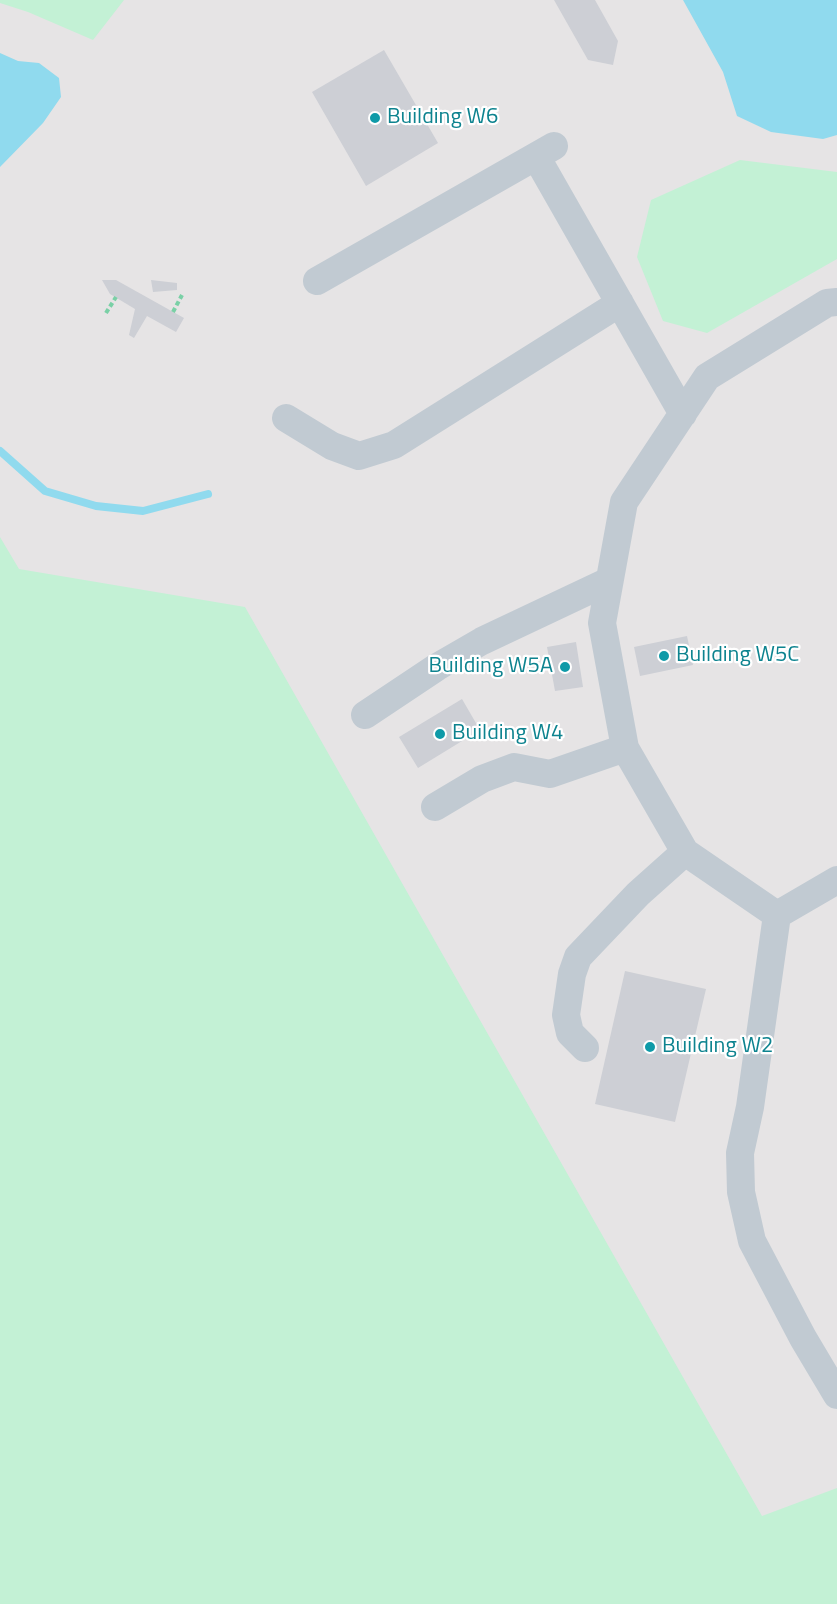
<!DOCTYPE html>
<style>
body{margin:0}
canvas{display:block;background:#f5f3f3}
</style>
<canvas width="837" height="1604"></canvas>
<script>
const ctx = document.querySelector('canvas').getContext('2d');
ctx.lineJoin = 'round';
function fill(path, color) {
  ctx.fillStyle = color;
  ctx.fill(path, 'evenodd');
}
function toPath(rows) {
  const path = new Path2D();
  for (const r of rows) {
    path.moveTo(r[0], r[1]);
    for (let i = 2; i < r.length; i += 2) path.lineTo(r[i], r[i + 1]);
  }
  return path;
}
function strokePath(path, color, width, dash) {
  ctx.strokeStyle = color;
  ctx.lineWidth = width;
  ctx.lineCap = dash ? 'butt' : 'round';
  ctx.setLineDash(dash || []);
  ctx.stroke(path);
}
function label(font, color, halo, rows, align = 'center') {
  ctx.font = font + ' "Titillium Web",sans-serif';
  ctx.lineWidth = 4.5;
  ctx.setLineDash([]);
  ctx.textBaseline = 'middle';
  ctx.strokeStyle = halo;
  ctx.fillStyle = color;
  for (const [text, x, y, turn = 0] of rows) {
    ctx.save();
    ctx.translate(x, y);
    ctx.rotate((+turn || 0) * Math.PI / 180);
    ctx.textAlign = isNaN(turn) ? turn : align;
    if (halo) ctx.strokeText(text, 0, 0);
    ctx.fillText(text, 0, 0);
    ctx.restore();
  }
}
fill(toPath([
 [0,0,746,0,837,43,837,1604,0,1604]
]), '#e6e4e5');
fill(toPath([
 [0,0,124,0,93,40,28,12,0,3],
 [740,160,837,172,837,259,707,333,663,321,637,257,651,200],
 [0,537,19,569,245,607,762,1516,837,1488,837,1604,0,1604]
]), '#c3f1d5');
fill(toPath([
 [683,0,837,0,837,135,823,139,771,132,737,116,723,72],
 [0,53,18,61,39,63,59,78,61,97,43,123,0,167]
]), '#90daee');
strokePath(toPath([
 [0,451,45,491,96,506,143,511,208,494]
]), '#90daee', 8);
fill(toPath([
 [554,0,595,0,618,41,613,65,588,60],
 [384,50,438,143,366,186,312,92],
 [102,280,116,280,184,318,176,332,147,316,134,338,129,335,135,309,110,294],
 [151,280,177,283,177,290,153,292],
 [687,636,693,665,640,676,634,647],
 [576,642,583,687,555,691,547,647],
 [462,699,480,730,418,768,399,737],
 [625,971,706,989,675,1122,595,1104]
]), '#cdcfd5');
strokePath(toPath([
 [173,312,182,295],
 [106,313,116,297]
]), '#7ad0a6', 4, [4.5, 3]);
strokePath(toPath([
 [537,158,683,414],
 [317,281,554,146],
 [286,418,332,446,359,456,394,445,620,303],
 [365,715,437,667,482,641,609,581],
 [435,807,482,779,514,767,550,774,625,748],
 [777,915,685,852,625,748,602,623,624,502,707,377,827,303,837,302],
 [777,915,750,1107,740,1153,741,1192,752,1241,803,1338,837,1395],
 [777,915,837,880],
 [585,1048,570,1033,566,1015,572,974,578,957,638,894,685,852]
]), '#c1cad2', 28);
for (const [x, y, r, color] of [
 [375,118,6,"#0f9aa8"],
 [664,656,6,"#0f9aa8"],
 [565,667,6,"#0f9aa8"],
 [440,734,6,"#0f9aa8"],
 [650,1047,6,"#0f9aa8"]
]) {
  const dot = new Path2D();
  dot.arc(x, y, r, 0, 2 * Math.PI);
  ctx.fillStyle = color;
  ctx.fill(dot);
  strokePath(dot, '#fff', 2);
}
label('22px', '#0d838f', '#fff', [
 ["Building W6",387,118],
 ["Building W5C",676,656],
 ["Building W5A",553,667,"right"],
 ["Building W4",452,734],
 ["Building W2",662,1047]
], 'left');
</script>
